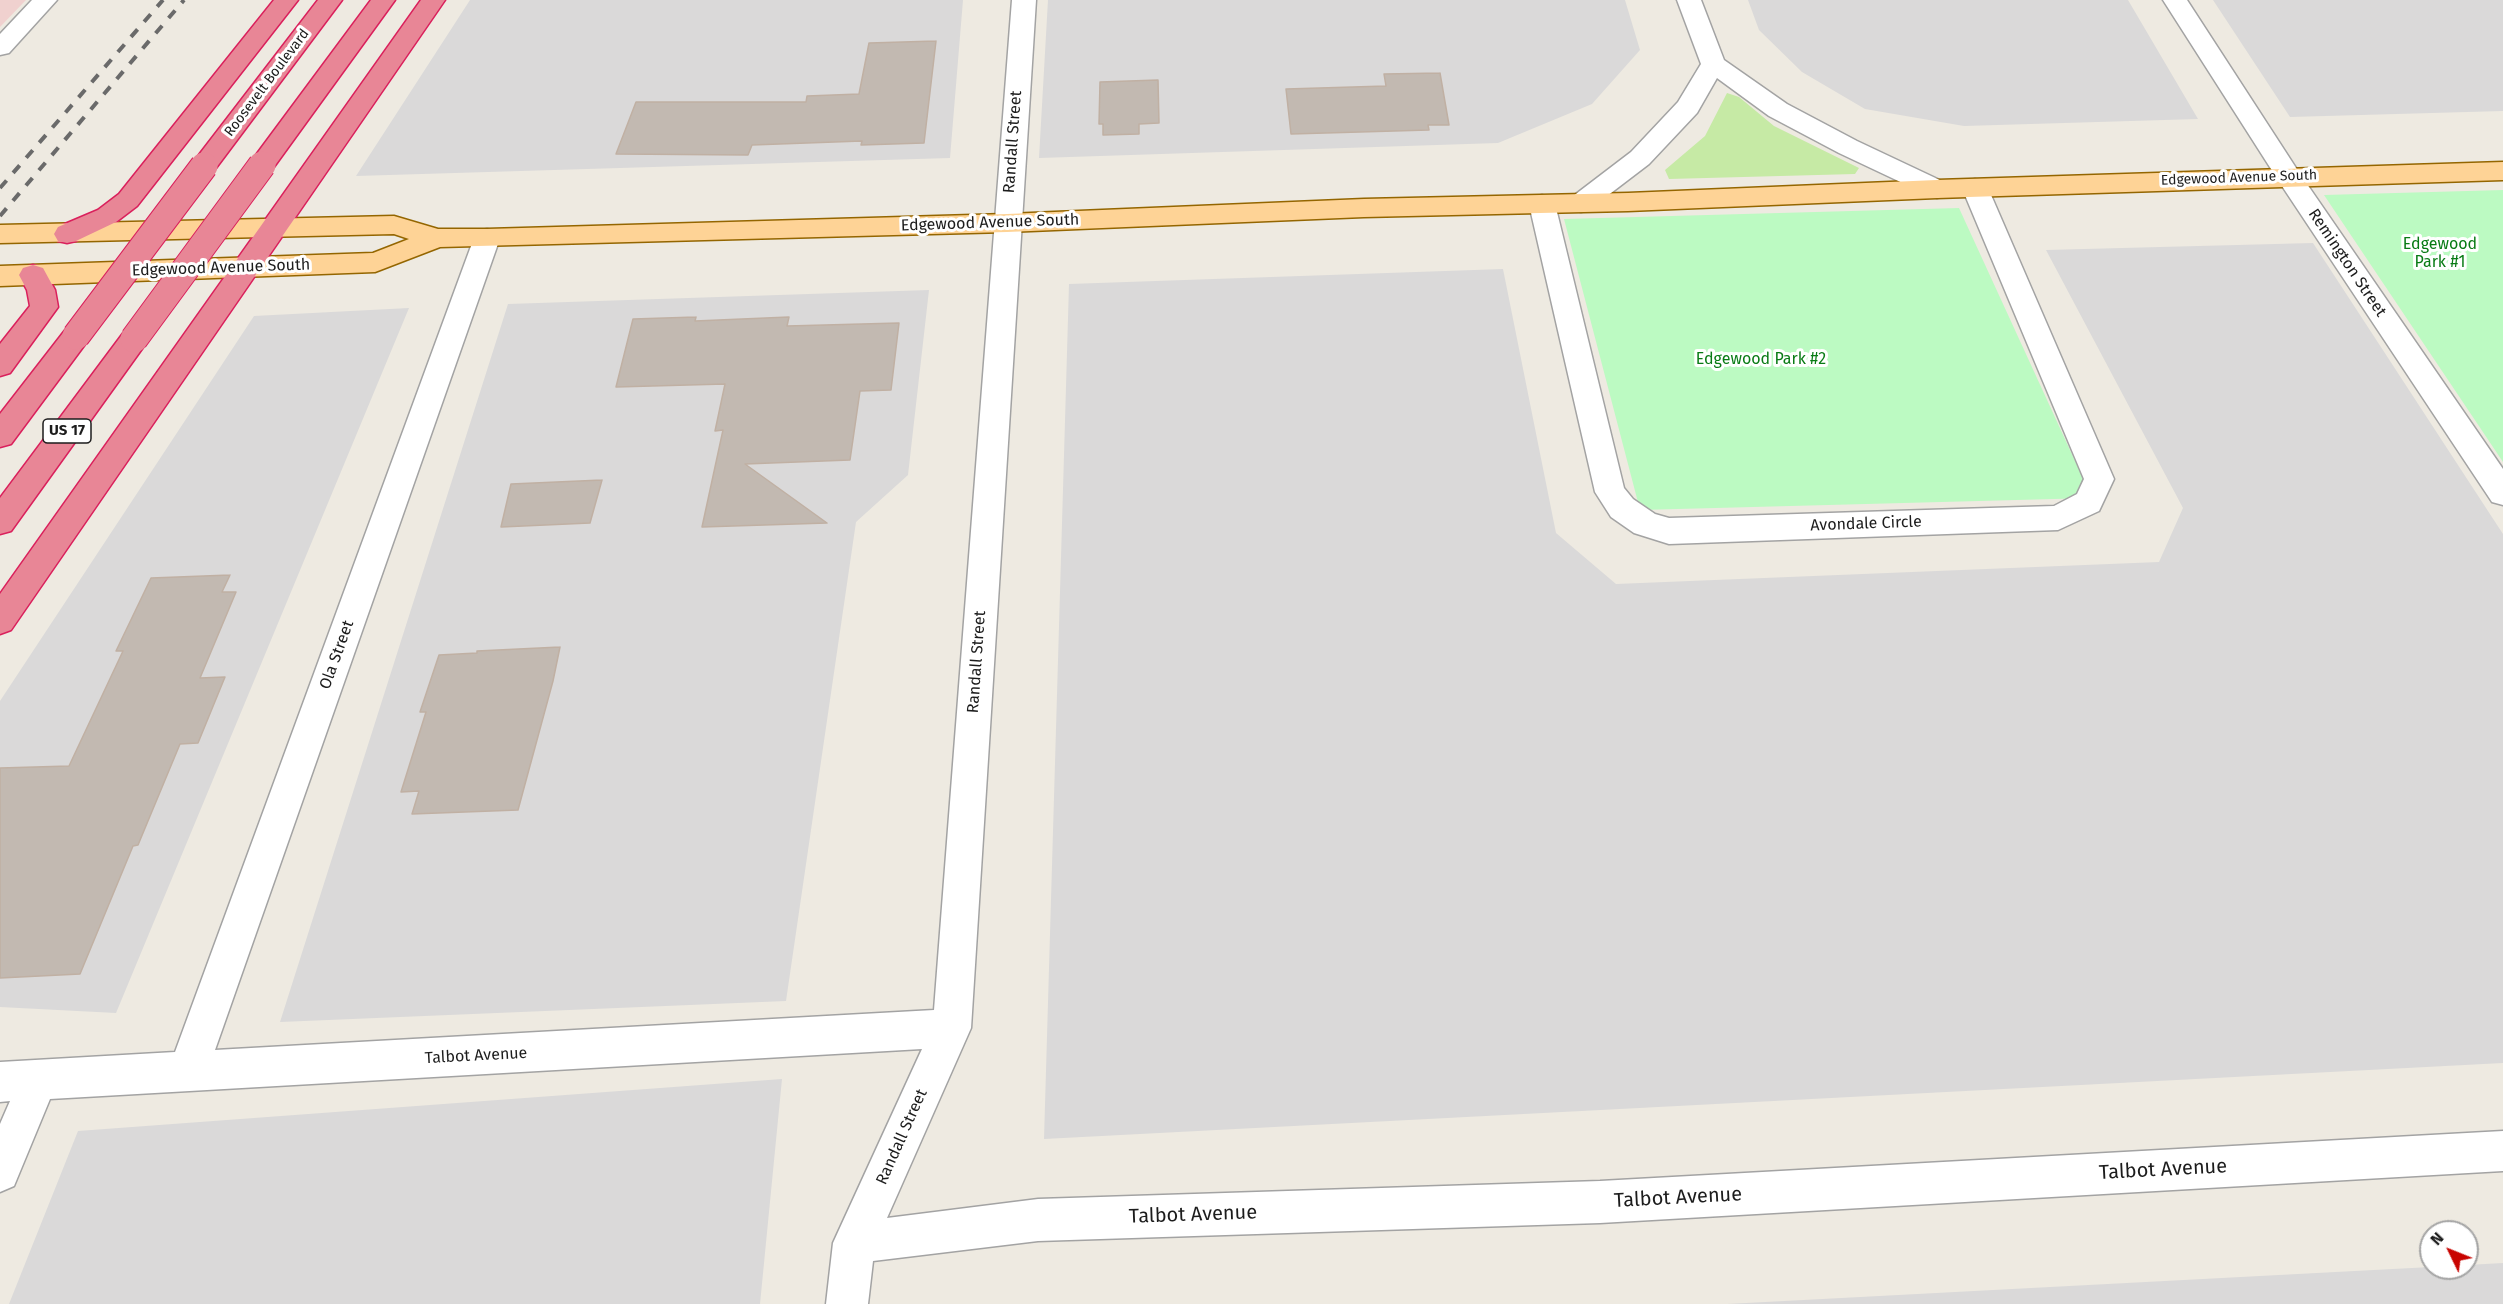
<!DOCTYPE html>
<style>
body{margin:0}
#map{position:relative;width:2503px;height:1304px;overflow:hidden;background:#eeeae1;font-family:"Fira Sans",sans-serif}
canvas{display:block}
.north{position:absolute;left:2419px;top:1220px;width:60px;height:60px;box-sizing:border-box;background:#fff;border:2px solid #a4a4a4;border-radius:50%;rotate:313deg;font-size:16px;font-weight:700;line-height:24px;text-align:center;color:#1c1c1c}
.north::after{content:'';display:block;margin:auto;width:21px;height:27px;background:#c80400;clip-path:polygon(50% 0,100% 100%,50% 72%,0 100%)}
</style>
<div id="map">
<canvas width="2503" height="1304"></canvas>
<div class="north">N</div>
</div>
<script>
const ctx = document.querySelector('canvas').getContext('2d');
ctx.lineJoin = 'round';
function fill(path, color) {
  ctx.fillStyle = color;
  ctx.fill(path, 'evenodd');
}
function toPath(rows) {
  const path = new Path2D();
  for (const r of rows) {
    path.moveTo(r[0], r[1]);
    for (let i = 2; i < r.length; i += 2) path.lineTo(r[i], r[i + 1]);
  }
  return path;
}
function strokePath(path, color, width, dash) {
  ctx.strokeStyle = color;
  ctx.lineWidth = width;
  ctx.lineCap = dash ? 'butt' : 'round';
  ctx.setLineDash(dash || []);
  ctx.stroke(path);
}
function label(font, color, halo, rows, align = 'center') {
  ctx.font = font + ' "Fira Sans",sans-serif';
  ctx.lineWidth = 6;
  ctx.setLineDash([]);
  ctx.textBaseline = 'middle';
  ctx.strokeStyle = halo;
  ctx.fillStyle = color;
  for (const [text, x, y, turn = 0] of rows) {
    ctx.save();
    ctx.translate(x, y);
    ctx.rotate((+turn || 0) * Math.PI / 180);
    ctx.textAlign = isNaN(turn) ? turn : align;
    if (halo) ctx.strokeText(text, 0, 0);
    ctx.fillText(text, 0, 0);
    ctx.restore();
  }
}
fill(toPath([
 [470,0,963,0,950,158,356,176],
 [1048,0,1625,0,1640,50,1592,104,1498,143,1039,158],
 [1748,0,2128,0,2198,119,1964,126,1865,109,1802,72,1759,30],
 [2213,0,2503,0,2503,111,2290,117],
 [2313,243,2503,534,2503,1063,1044,1139,1069,284,1503,269,1556,533,1616,584,2159,562,2183,508,2046,250],
 [929,290,908,475,856,522,786,1001,280,1022,508,304],
 [409,308,116,1013,0,1007,0,701,254,316],
 [782,1079,760,1304,9,1304,78,1131],
 [2503,1263,2503,1304,1727,1304,2431,1267,2467,1268,2467,1265]
]), '#dad9d9');
fill(toPath([
 [0,0,26,0,0,27]
]), '#f0d1cf');
fill(toPath([
 [1727,93,1739,97,1774,126,1859,168,1855,174,1669,179,1665,170,1705,136]
]), '#c6eaa5');
fill(toPath([
 [2503,190,2503,462,2324,195],
 [1959,208,2092,498,1640,510,1564,219]
]), '#bcfac2');
const building = toPath([
 [936,41,924,143,861,145,862,141,752,145,748,155,616,154,636,102,806,102,807,96,859,94,869,43,936,41],
 [1440,73,1449,125,1428,125,1429,130,1291,134,1286,89,1386,86,1384,74,1440,73],
 [1158,80,1159,123,1139,124,1139,134,1103,135,1103,124,1099,124,1100,82,1158,80],
 [696,317,695,321,789,317,787,326,899,323,891,390,860,391,850,460,745,464,827,523,702,527,723,430,715,431,725,384,616,387,633,319,696,317],
 [602,480,590,523,501,527,511,484,602,480],
 [230,575,222,592,236,592,200,678,225,677,198,743,180,744,138,845,133,846,80,974,0,978,0,768,69,766,123,651,116,651,151,578,230,575],
 [560,647,553,681,518,810,412,814,419,791,401,792,426,712,420,712,439,655,477,653,477,651,560,647]
]);
fill(building, '#c2b9b1');
strokePath(building, '#c0b0a3', 1.5);
const minor = toPath([
 [32,0,57,0,9,53,0,55,0,34,32,0],
 [1012,0,1036,0,971,1028,887,1218,1038,1199,1600,1181,2503,1131,2503,1171,1600,1223,1038,1241,873,1261,868,1304,826,1304,833,1243,922,1049,50,1099,14,1186,0,1192,0,1124,10,1101,0,1102,0,1062,175,1052,474,238,478,231,487,229,496,231,500,238,215,1050,934,1010,1012,0],
 [1677,0,1701,0,1724,60,1787,104,1857,141,1946,183,1950,189,1946,195,1937,198,1928,195,1839,153,1769,116,1717,78,1697,113,1649,164,1590,209,1581,212,1572,209,1568,203,1572,197,1631,152,1678,102,1701,64,1677,0],
 [2163,0,2187,0,2298,171,2503,469,2503,505,2492,502,2280,183,2163,0],
 [1975,179,1984,182,1988,188,2114,479,2099,511,2058,530,1669,544,1634,533,1611,517,1595,492,1529,204,1533,198,1542,195,1551,198,1555,204,1624,488,1633,499,1655,514,1669,518,2054,506,2077,494,2084,479,1962,188,1966,182,1975,179]
]);
const major = toPath([
 [2503,162,2503,180,1937,198,1628,211,1364,217,1007,232,440,247,375,272,0,286,0,266,373,253,409,239,394,234,0,243,0,225,394,216,438,229,487,229,1007,214,1364,199,1628,193,1937,180,2503,162]
]);
const highway = toPath([
 [274,0,298,0,137,206,116,222,76,241,67,243,58,241,54,234,58,227,98,210,119,194,274,0],
 [318,0,342,0,213,172,204,175,195,172,191,166,195,160,318,0],
 [371,0,395,0,271,171,262,174,253,171,249,165,253,159,371,0],
 [421,0,445,0,11,630,0,634,0,594,421,0],
 [33,265,43,268,55,290,58,307,10,373,0,376,0,344,30,306,27,290,19,275,23,268,33,265],
 [76,326,86,329,90,336,86,343,11,444,0,447,0,414,66,329,76,326],
 [134,329,144,332,148,339,144,346,11,531,0,534,0,498,124,332,134,329]
]);
strokePath(minor, '#a3a3a3', 3);
strokePath(major, '#946600', 3);
strokePath(highway, '#da205c', 3);
fill(minor, '#fff');
fill(major, '#fed396');
fill(highway, '#e88696');
strokePath(toPath([
 [0,188,163,0],
 [0,216,184,0]
]), '#6a6a6a', 4, [10, 10]);
const highwayBridge = toPath([
 [76,336,204,166],
 [134,339,262,165]
]);
strokePath(highwayBridge, '#da205c', 29, []);
strokePath(highwayBridge, '#e88696', 27);
label('14px', '#1c1c1c', '#fff', [
 ["Roosevelt Boulevard",267,83,-53],
 ["Edgewood Avenue South",2239,178,-2]
]);
for (const [x, y, w] of [
 [67,431,48]
]) {
  const box = new Path2D();
  box.roundRect(x - w / 2, y - 12, w, 24, 4.5);
  ctx.fillStyle = '#fff';
  ctx.fill(box);
  strokePath(box, '#1c1c1c', 1.5);
}
label('bold 15px', '#1c1c1c', null, [
 ["US 17",67,431]
]);
label('16px', '#1c1c1c', '#fff', [
 ["Randall Street",1013,142,-86],
 ["Edgewood Avenue South",990,223,-2],
 ["Remington Street",2347,263,56],
 ["Edgewood Avenue South",221,268,-2],
 ["Avondale Circle",1866,524,-2],
 ["Ola Street",337,655,-70],
 ["Randall Street",977,662,-86],
 ["Talbot Avenue",476,1056,-3],
 ["Randall Street",902,1137,-66]
]);
label('16px', '#097b15', '#fff', [
 ["Edgewood",2440,245],
 ["Park #1",2440,263],
 ["Edgewood Park #2",1761,360]
]);
label('20px', '#1c1c1c', '#fff', [
 ["Talbot Avenue",2163,1170,-3],
 ["Talbot Avenue",1678,1198,-3],
 ["Talbot Avenue",1193,1215,-2]
]);
</script>
